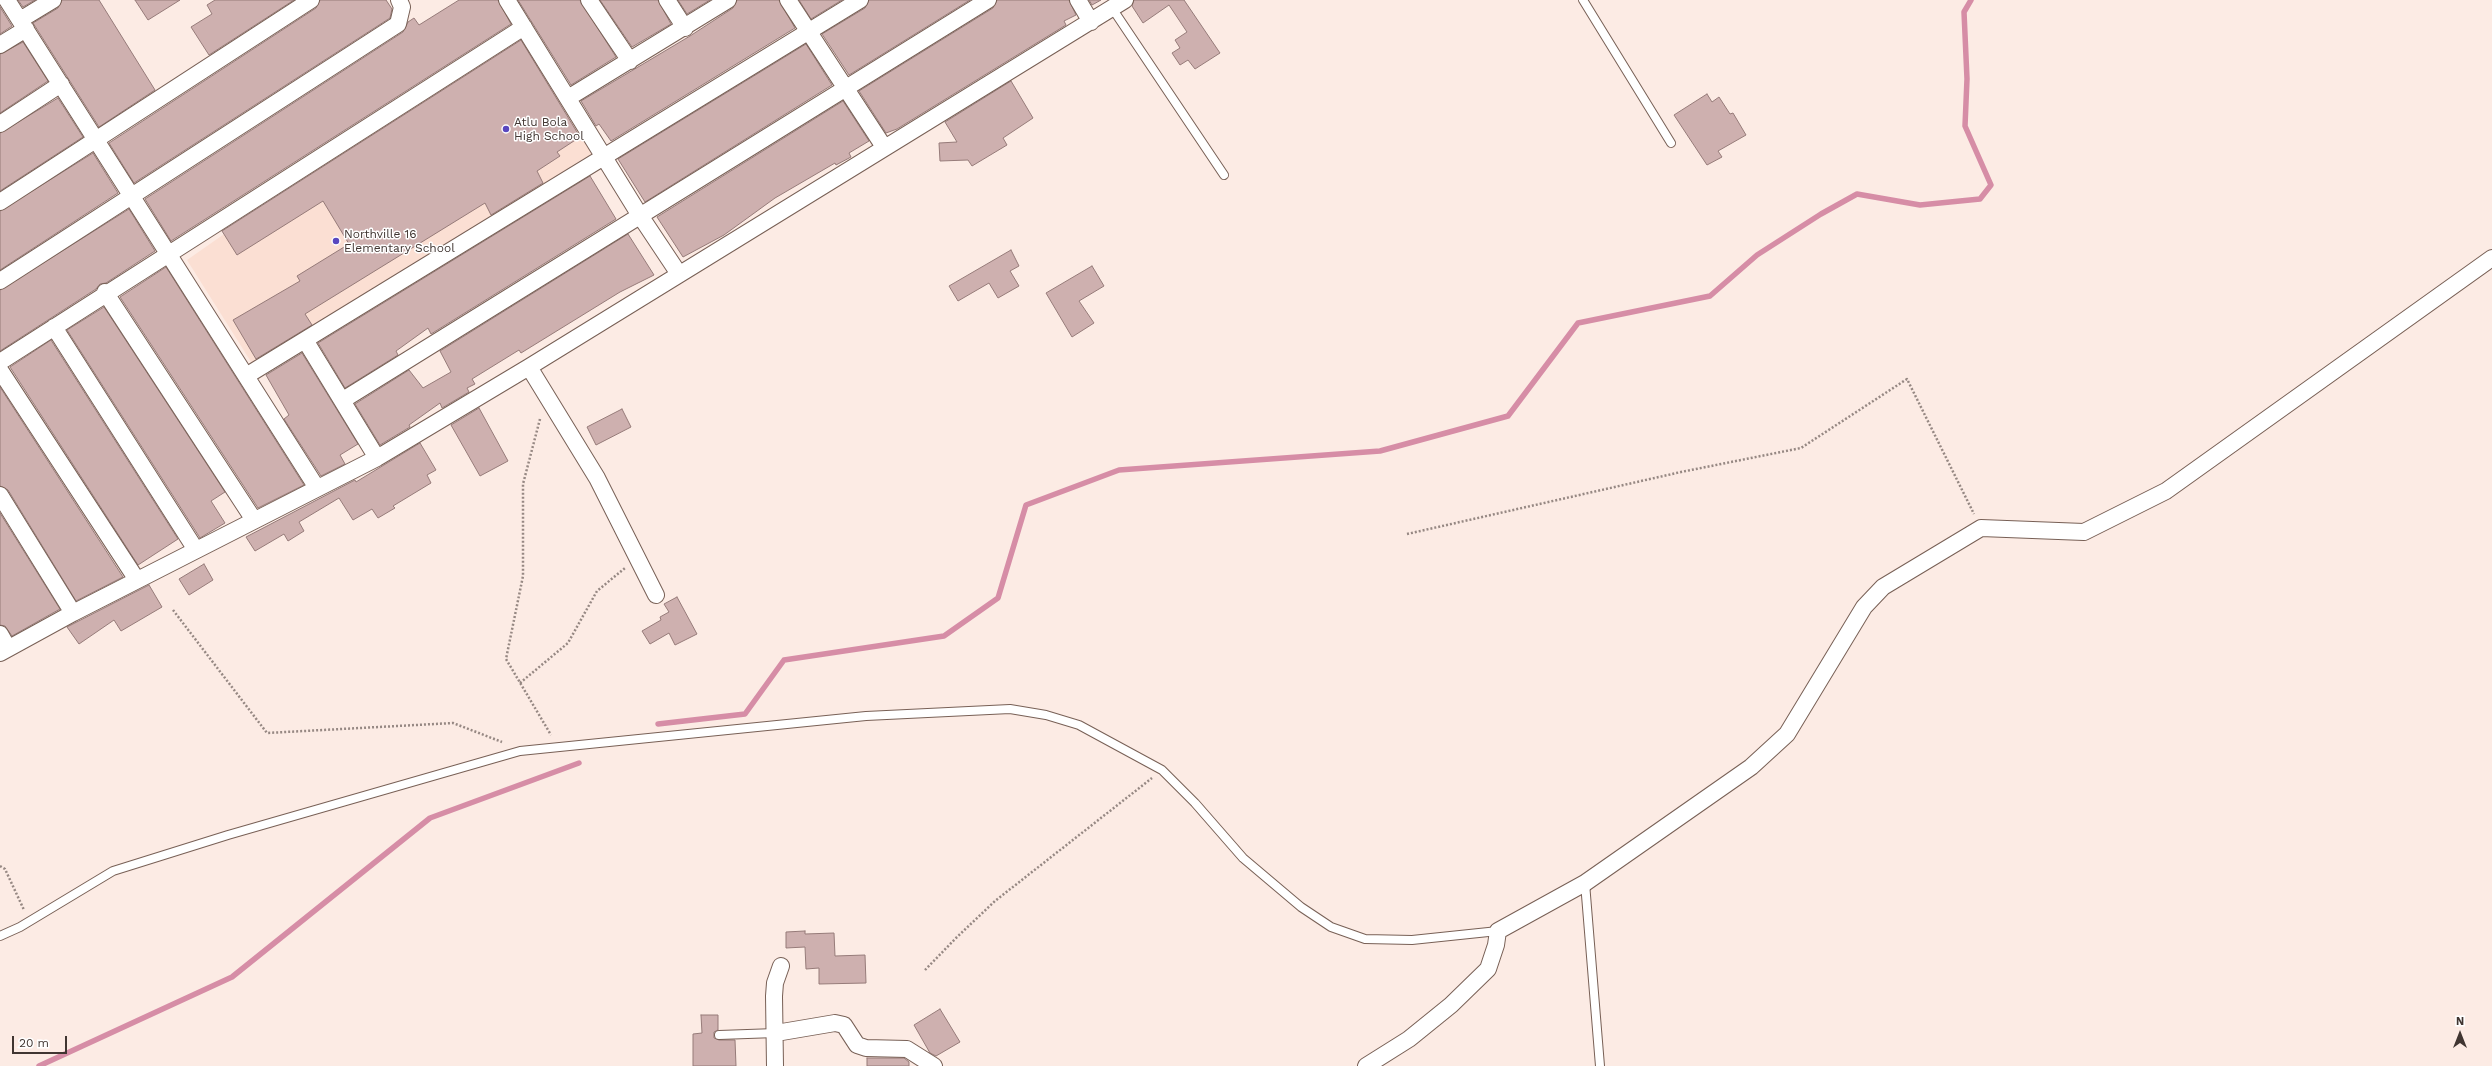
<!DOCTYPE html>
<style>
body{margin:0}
#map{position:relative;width:2492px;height:1066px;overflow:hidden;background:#fcebe4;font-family:"Work Sans",sans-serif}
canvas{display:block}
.north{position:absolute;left:2440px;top:1014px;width:40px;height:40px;-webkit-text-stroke:3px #fff;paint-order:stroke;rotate:0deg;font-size:11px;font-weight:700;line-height:16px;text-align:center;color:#403531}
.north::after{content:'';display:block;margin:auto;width:14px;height:18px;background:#403531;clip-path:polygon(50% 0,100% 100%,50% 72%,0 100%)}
.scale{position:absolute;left:12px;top:1036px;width:55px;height:18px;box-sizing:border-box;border:2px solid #403531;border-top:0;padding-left:5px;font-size:12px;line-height:14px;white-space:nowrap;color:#403531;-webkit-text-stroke:3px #fff;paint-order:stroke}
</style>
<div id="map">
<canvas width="2492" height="1066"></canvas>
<div class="north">N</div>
<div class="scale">20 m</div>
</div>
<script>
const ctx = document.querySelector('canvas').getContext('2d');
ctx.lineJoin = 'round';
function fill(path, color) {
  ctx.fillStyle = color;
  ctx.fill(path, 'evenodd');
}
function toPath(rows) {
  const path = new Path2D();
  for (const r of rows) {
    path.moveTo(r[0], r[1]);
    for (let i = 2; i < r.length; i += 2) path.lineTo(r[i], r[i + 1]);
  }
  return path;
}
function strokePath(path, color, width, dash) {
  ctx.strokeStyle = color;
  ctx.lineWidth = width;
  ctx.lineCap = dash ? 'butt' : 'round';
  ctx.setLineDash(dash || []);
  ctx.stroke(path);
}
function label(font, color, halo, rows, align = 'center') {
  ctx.font = font + ' "Work Sans",sans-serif';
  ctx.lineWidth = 3;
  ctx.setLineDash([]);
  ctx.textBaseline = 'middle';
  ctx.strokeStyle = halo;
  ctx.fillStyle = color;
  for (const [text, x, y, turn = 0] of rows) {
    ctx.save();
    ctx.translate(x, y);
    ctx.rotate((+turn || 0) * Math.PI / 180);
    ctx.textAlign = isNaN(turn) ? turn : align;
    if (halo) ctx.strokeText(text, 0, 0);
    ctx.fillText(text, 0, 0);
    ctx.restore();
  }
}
fill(toPath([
 [522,36,595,157,253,365,187,260,416,100]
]), '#fbdfd3');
strokePath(toPath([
 [658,724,745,714,784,660,944,636,998,598,1026,505,1119,470,1380,451,1508,416,1578,323,1710,296,1757,255,1821,214,1857,194,1920,205,1980,199,1991,185,1965,126,1967,79,1964,12,1971,0],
 [39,1066,232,977,430,818,579,763]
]), '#d68da6', 5.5);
const building = toPath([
 [18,0,35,0,23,7,18,0],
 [62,0,99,0,155,90,99,127,33,23,58,8,62,0],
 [135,0,180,0,148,20,135,0],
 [215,0,294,0,209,55,191,27,212,14,207,5,215,0],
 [320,0,386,0,392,9,390,18,134,183,109,143,316,8,320,0],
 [459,0,498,0,511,24,171,241,145,199,403,32,408,22,414,18,419,25,459,0],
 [518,0,580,0,616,57,571,85,518,0],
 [600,0,658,0,671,24,632,47,600,0],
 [678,0,710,0,687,14,678,0],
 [737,0,779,0,795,28,611,141,599,124,596,126,581,101,690,36,733,8,737,0],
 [799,0,842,0,811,19,799,0],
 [869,0,970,0,849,75,822,34,865,8,869,0],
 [997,0,1069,0,1076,15,1064,21,1066,25,897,129,886,133,859,91,993,8,997,0],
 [1089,0,1101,0,1092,5,1089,0],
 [1134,0,1184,0,1220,53,1195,69,1188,60,1180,65,1172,53,1180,48,1175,40,1187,32,1169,5,1143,23,1132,6,1134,0],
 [0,7,12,26,0,34,0,7],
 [521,40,580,137,557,152,560,156,537,171,543,183,491,215,485,203,305,314,312,325,256,359,233,320,300,281,297,276,349,244,323,201,237,255,222,231,521,40],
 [23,42,48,81,0,113,0,54,23,42],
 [806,44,832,85,645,202,618,159,806,44],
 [1011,81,1033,118,1003,138,1007,145,972,166,968,160,940,161,939,143,957,142,945,122,1011,81],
 [1707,94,1712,102,1719,97,1730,114,1733,113,1746,135,1718,151,1722,157,1707,165,1674,115,1707,94],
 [58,98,83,137,0,191,0,133,58,98],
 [843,101,869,141,849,153,851,157,836,165,835,163,775,198,724,235,683,257,657,217,843,101],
 [93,153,118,193,0,270,0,211,93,153],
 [590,176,616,219,431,334,428,328,396,351,398,355,345,388,318,343,590,176],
 [129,209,155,251,106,283,100,284,96,289,0,351,0,290,129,209],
 [628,234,654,275,620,292,521,353,519,350,472,379,475,384,467,388,469,392,442,408,440,403,409,425,410,427,380,445,355,404,409,370,423,388,451,372,440,351,628,234],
 [1011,250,1019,266,1010,271,1019,286,998,298,989,283,958,301,949,286,1011,250],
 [1092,266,1104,286,1079,301,1094,323,1072,337,1046,293,1092,266],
 [166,267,304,485,258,508,120,297,166,267],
 [104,307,225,492,211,501,225,523,200,538,67,330,104,307],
 [51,340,178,539,138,565,10,367,51,340],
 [302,353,358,444,340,455,345,464,321,476,284,419,289,415,266,375,302,353],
 [0,387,123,577,76,601,8,490,0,486,0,387],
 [479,408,508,461,480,476,451,425,479,408],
 [622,409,631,427,596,445,587,427,622,409],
 [420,443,436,470,427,475,431,483,393,506,395,508,378,518,372,509,353,520,339,498,299,522,304,531,288,541,284,534,255,551,246,537,355,480,356,482,420,443],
 [0,513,60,609,12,636,5,626,0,625,0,513],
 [204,564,213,580,189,595,179,579,204,564],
 [149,585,162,607,121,631,114,620,79,644,67,627,149,585],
 [677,597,697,634,675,645,669,633,650,644,642,631,661,620,660,617,669,612,664,604,677,597],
 [805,931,805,934,834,933,835,956,865,955,866,983,819,984,819,968,806,969,805,947,786,948,786,932,805,931],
 [940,1009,960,1042,936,1056,930,1053,914,1025,940,1009],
 [701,1015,718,1015,718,1030,714,1032,714,1038,719,1040,735,1040,736,1066,693,1066,693,1034,702,1033,701,1015],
 [867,1058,904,1058,909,1062,909,1066,867,1066,867,1058]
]);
fill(building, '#ceb0af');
strokePath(building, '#967b79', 1);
const lane = toPath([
 [1583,0,1671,143],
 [1112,8,1224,175],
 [1585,883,1600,1066],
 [0,936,20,927,113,871,228,835,520,751,866,716,1010,709,1046,715,1079,725,1162,770,1195,803,1243,858,1301,907,1331,927,1365,939,1412,940,1498,931],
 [719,1035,776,1033]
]);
const street = toPath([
 [7,0,317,488],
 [507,0,639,214,679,274],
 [589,0,630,61],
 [667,0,685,28],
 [788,0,884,147],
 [1078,0,1091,22],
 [20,20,53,0],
 [0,45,26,29],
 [568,98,728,0],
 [0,124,61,84],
 [0,202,311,0],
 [0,281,398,24,402,7,399,0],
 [105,292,254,520],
 [54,327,196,550],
 [305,340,377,458],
 [0,362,524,27],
 [529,367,597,478,656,595],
 [0,370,137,580],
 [246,376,860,0],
 [343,400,988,0],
 [0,495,73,613],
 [0,634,8,648],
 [0,653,73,613,377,458,529,367,1125,0],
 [776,1033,835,1023,844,1025,857,1045,866,1048,907,1049,934,1066],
 [775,1066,774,996,775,983,781,966],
 [1366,1066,1409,1039,1451,1005,1488,969,1496,945,1498,931,1585,883,1751,767,1787,734,1864,607,1883,587,1981,528,2084,532,2166,491,2492,258]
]);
strokePath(lane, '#786056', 10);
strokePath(street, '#786056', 18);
strokePath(toPath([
 [540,419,523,484,523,576,506,659,551,735],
 [1407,534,1681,472,1801,448,1907,379,1974,514],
 [173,610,267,733,453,723,502,742],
 [520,683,568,643,597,591,625,568],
 [0,866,5,869,24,910],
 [925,970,956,938,995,901,1152,778]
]), '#968883', 2.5, [2, 2]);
strokePath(lane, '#fff', 8);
strokePath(street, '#fff', 16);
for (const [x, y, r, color] of [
 [506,129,4,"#5947bf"],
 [336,241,4,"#5947bf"]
]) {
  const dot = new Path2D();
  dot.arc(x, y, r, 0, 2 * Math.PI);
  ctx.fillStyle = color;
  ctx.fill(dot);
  strokePath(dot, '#fff', 1.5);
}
label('12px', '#403531', '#fff', [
 ["Atlu Bola",514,122],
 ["High School",514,136],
 ["Northville 16",344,234],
 ["Elementary School",344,248]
], 'left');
</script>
